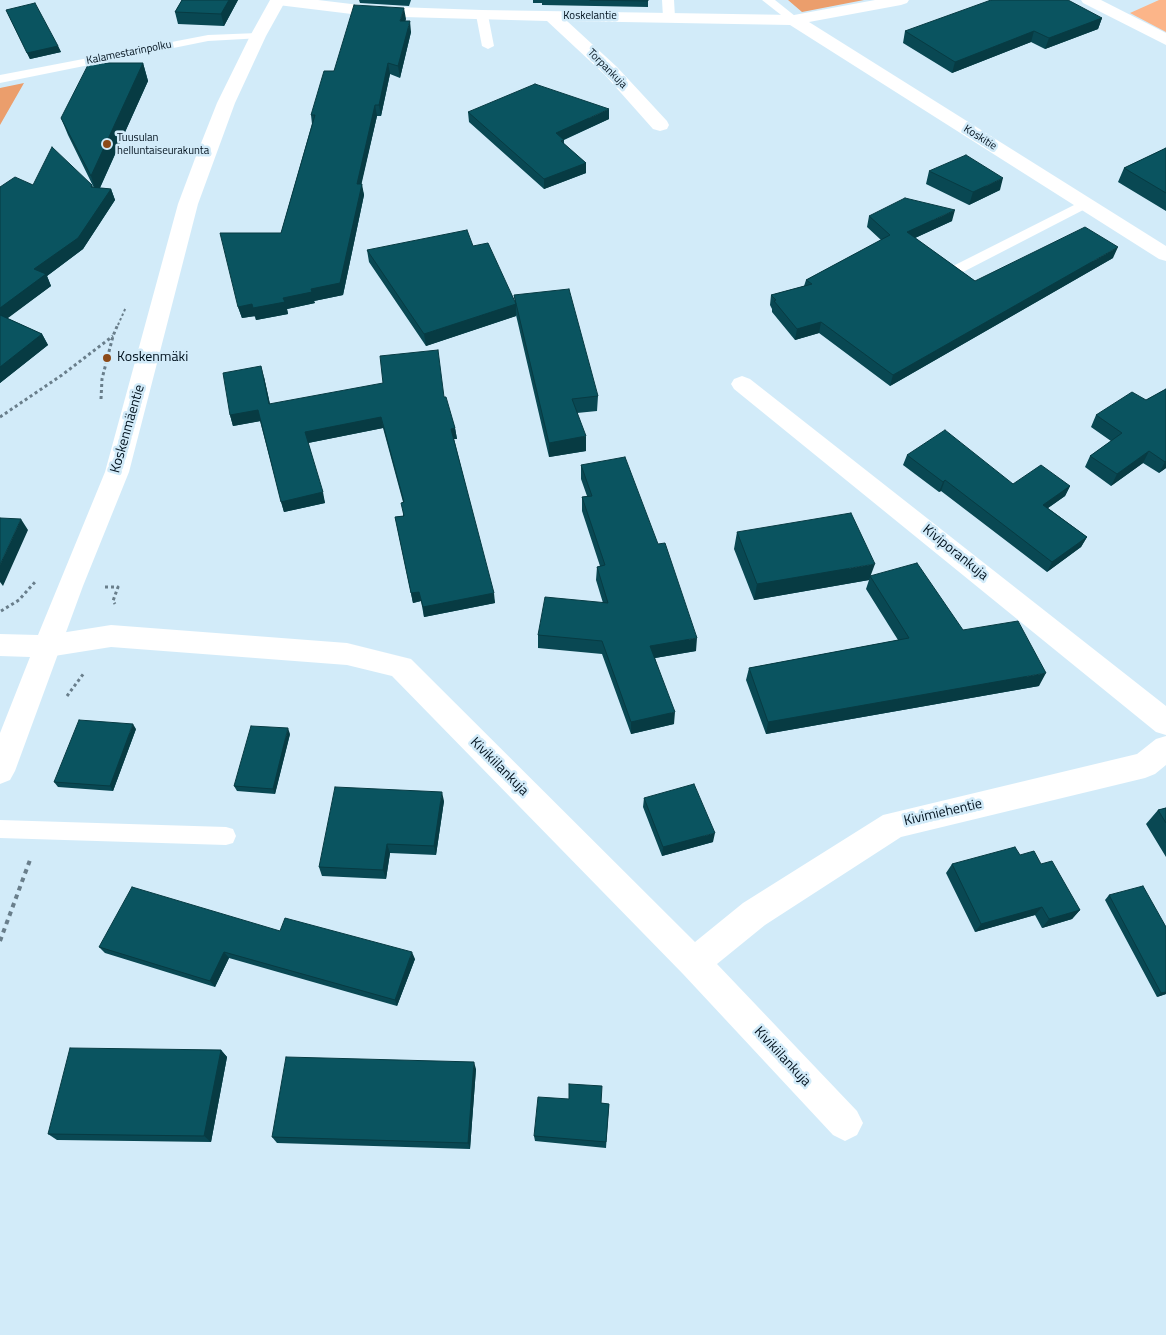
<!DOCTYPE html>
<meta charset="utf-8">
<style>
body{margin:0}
canvas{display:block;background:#d2ebf9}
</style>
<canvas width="1166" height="1335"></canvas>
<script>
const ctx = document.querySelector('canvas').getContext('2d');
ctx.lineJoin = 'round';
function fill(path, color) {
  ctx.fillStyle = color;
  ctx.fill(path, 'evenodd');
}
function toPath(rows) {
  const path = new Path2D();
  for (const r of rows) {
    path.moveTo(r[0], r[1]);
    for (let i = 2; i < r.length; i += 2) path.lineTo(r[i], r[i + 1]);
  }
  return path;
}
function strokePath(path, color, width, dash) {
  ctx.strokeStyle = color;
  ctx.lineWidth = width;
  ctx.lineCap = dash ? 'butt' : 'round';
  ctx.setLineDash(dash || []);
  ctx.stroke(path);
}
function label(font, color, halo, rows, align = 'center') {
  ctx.font = font + ' "Titillium Web",sans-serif';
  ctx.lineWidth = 5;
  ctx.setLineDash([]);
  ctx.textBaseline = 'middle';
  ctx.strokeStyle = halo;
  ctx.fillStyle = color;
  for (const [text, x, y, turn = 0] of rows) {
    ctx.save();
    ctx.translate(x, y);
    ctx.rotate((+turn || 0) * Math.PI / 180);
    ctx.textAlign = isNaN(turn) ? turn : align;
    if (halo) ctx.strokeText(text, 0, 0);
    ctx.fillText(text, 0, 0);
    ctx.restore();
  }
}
fill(toPath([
 [1159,0,1166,0,1166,32,1130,13]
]), '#fcb589');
fill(toPath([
 [788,0,864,0,802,12],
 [24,83,0,125,0,88]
]), '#eb9e6c');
strokePath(toPath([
 [118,325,126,307]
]), '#697e8b', 2, [2.5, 2.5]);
strokePath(toPath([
 [101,399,102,379,113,336,118,324],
 [0,417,62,375,113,336],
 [105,587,118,587,113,601,115,604],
 [1,611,19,600,35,582],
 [67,696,84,673]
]), '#697e8b', 3, [3, 3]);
strokePath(toPath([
 [0,941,30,860]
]), '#697e8b', 4, [4.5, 4.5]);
fill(toPath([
 [662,0,674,0,675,17,673,19,669,20,663,17,662,0],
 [762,0,775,0,800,20,794,23,790,22,762,0],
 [482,12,488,15,494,46,488,49,482,46,476,15,482,12],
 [258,33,264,36,262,38,208,41,0,83,0,75,208,35,258,33],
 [1084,200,1091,204,1089,207,965,271,960,272,955,271,953,268,955,265,1084,200],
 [0,820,226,827,233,829,236,836,233,843,226,845,0,838,0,820]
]), '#fff');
fill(toPath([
 [270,0,318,0,368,6,482,10,794,15,875,0,909,0,907,3,901,5,809,22,1166,246,1166,261,1159,259,790,25,567,21,617,67,667,121,669,125,667,129,660,131,653,129,605,75,547,21,368,16,278,5,272,3,270,0],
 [1081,0,1101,0,1166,33,1166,45,1083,3,1081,0],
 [742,376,750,379,1166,706,1166,735,1156,732,734,389,731,384,734,379,742,376],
 [111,625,347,643,411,659,695,942,743,903,883,815,1137,754,1156,739,1166,736,1166,765,1155,774,1145,778,901,837,765,925,717,964,857,1111,863,1123,857,1135,845,1141,833,1135,683,974,392,676,347,665,111,647,48,657,38,654,34,646,38,638,48,635,111,625]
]), '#fff');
fill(toPath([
 [270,0,286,0,266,36,235,103,198,204,129,472,83,586,15,771,10,780,0,784,0,733,30,657,0,656,0,634,38,635,105,472,178,204,196,156,217,103,250,36,270,0]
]), '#fff');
fill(toPath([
 [182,0,238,0,224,26,178,24,175,12],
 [359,0,411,0,409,6,360,3],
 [533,0,648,0,648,7,542,5,542,3,533,3],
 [6,10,58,46,61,52,30,59],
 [1102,18,1098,29,1045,49,1031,42,952,73,903,43,905,31],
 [406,19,405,21,411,32,400,78,390,74,381,116,377,116,361,184,364,195,343,295,314,301,315,303,287,309,288,314,256,320,255,316,242,318,238,307,281,233,312,124,311,115,334,71],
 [143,63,148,81,100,188,111,189,115,200,83,249,47,276,51,286,7,318,42,334,48,345,0,383,0,187,92,185,93,187,94,188,68,135,61,118],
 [468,112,609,119,564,140,564,144,586,163,586,173,544,189,469,122],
 [1166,148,1166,211,1118,182,1124,168],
 [929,171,1000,190,969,205,926,184],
 [869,216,952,221,915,238,975,281,1113,258,890,386,819,333,795,340,772,312,772,309,770,305,771,295,804,286,806,280,881,240,867,227],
 [473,246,515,302,514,295,598,396,597,411,577,413,586,451,549,457,516,315,516,316,426,346,369,262,367,250],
 [264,377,270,404,444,397,455,428,457,439,454,439,495,603,424,617,421,601,413,603,395,517,403,516,403,502,383,428,308,443,325,503,284,512,260,421,233,426,230,415],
 [1166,389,1166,468,1159,473,1143,463,1111,486,1085,467,1090,456,1111,441,1091,427,1096,415,1146,400],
 [907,455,1013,484,1070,486,1065,496,1048,508,1087,537,1081,547,1047,572,941,491,939,492,903,465],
 [581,465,696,651,655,658,674,724,631,734,602,654,538,648,538,635,603,603,596,580,597,567,600,566,582,511,582,497,587,496,581,479],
 [737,532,871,576,963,630,1039,686,766,734,746,680,749,668,898,640,866,589,869,580,754,600,734,549],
 [136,729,113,791,58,787,54,782],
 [290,734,275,794,237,791,234,786],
 [644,798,713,842,662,856,643,807],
 [444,801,436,855,390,853,386,879,322,876,319,867],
 [1166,808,1166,857,1146,824,1158,810],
 [1020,855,1041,864,1080,910,1072,919,1042,928,1035,915,975,932,946,873,952,864],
 [1109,895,1166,927,1166,994,1157,997,1105,900],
 [280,931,415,959,397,1006,229,958,215,987,105,953,99,947],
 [221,1050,227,1057,211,1142,57,1140,48,1134],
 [476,1069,470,1149,277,1143,272,1137],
 [569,1099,609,1104,606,1148,535,1141,534,1136]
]), '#094853');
fill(toPath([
 [229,0,238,0,224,26,221,14],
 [404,8,406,19,402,32,400,21],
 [1102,18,1098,29,1045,49,1049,38],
 [410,21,411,32,400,78,398,66],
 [1034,31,1031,42,952,73,955,62],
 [58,46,61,52,30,59,27,53],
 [143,63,148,81,97,194,91,176],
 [388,63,390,74,381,116,379,105],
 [375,105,377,116,359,195,357,184],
 [609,109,609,119,556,143,556,133],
 [586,163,586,173,544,189,544,179],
 [1003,178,1000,190,969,205,973,192],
 [362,184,364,195,343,295,314,301,315,303,287,309,288,314,256,320,253,308,311,289],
 [111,189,115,200,83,249,47,276,51,286,0,324,0,308,34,269],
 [955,210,952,221,904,243,907,232],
 [1118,247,1113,258,890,386,893,375],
 [252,304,255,316,242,318,238,307],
 [516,304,516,316,426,346,424,334],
 [821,322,819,333,795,340,797,329],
 [42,334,48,345,0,383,0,367],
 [261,366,264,377,272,414,269,404],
 [258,410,261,421,233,426,230,415],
 [381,417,383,428,308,443,305,432],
 [455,428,457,439,453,439,451,429],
 [586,436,586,451,549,457,549,443],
 [1149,451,1143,463,1111,486,1117,474],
 [1166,461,1166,468,1159,473,1165,462],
 [945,480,941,491,939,492,943,482],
 [1070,486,1065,496,1038,515,1043,505],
 [323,492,325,503,284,512,281,502],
 [21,519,28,530,3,586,0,582,0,565],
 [1087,537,1081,547,1047,572,1052,562],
 [875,564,869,580,754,600,757,584],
 [419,592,421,601,413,603,411,593],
 [494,593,495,603,424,617,423,607],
 [697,638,696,651,649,659,650,646],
 [1046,673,1039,686,766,734,768,722],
 [675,712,674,724,631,734,631,722],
 [133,724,136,729,113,791,110,786],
 [288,728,290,734,275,794,273,789],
 [442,792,444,801,436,855,434,846],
 [715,833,713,842,662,856,663,847],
 [387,844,390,853,386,879,383,870],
 [1042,907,1035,915,975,932,981,924],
 [1080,910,1072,919,1042,928,1049,919],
 [224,952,229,958,215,987,210,981],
 [412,952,415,959,397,1006,395,1000],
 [1166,992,1166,994,1157,997,1161,993],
 [221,1050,227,1057,211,1142,204,1136],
 [474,1062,476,1069,470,1149,468,1143]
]), '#073b43');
const building = toPath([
 [182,0,229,0,221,14,175,12,182,0],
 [590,0,648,0,648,1,590,0],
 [991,0,1068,0,1102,18,1049,38,1034,31,955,62,905,31,991,0],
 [35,3,58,46,27,53,6,10,35,3],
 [354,5,404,8,400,21,410,21,398,66,388,63,379,105,375,105,357,184,362,184,340,283,311,289,312,292,283,298,285,302,253,308,252,304,238,307,220,233,281,233,315,115,311,115,324,71,334,71,354,5],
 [89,63,143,63,91,176,61,118,89,63],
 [535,84,609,109,556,133,564,140,561,141,586,163,544,179,468,112,535,84],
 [52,147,92,185,91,187,111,189,78,238,34,269,46,274,0,308,0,187,15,177,33,185,52,147],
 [1166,148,1166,193,1124,168,1166,148],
 [966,155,1003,178,973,192,929,171,966,155],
 [905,198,955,210,907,232,975,281,1085,227,1118,247,893,375,821,322,797,329,774,301,776,300,771,295,812,284,806,280,890,235,869,216,905,198],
 [467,230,473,246,488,243,516,304,424,334,367,250,467,230],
 [569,289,598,396,572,399,586,436,549,443,514,295,569,289],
 [0,315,42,334,0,367,0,315],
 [438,350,444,397,446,397,455,428,451,429,494,593,423,607,419,592,411,593,395,517,404,516,401,503,404,502,381,417,305,432,323,492,281,502,258,410,230,415,223,373,261,366,269,404,383,383,380,356,438,350],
 [1166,389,1166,461,1165,462,1149,451,1117,474,1090,456,1122,433,1096,415,1132,392,1146,400,1166,389],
 [945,430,1013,484,1041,465,1070,486,1043,505,1087,537,1052,562,945,480,943,482,907,455,945,430],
 [625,457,658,544,665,543,697,638,650,646,675,712,631,722,602,641,538,635,545,597,608,603,597,567,605,565,582,497,592,496,581,465,625,457],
 [851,513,875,564,757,584,737,532,851,513],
 [0,518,21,519,0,565,0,518],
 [917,563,963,630,1018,621,1046,673,768,722,749,668,909,638,870,576,917,563],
 [79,720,133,724,110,786,54,782,79,720],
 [251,726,288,728,273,789,234,786,251,726],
 [694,784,715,833,663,847,644,798,694,784],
 [335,787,442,792,434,846,387,844,383,870,319,867,335,787],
 [1166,808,1166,823,1158,810,1166,808],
 [1015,847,1020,855,1034,851,1041,864,1052,861,1080,910,1049,919,1042,907,981,924,952,864,1015,847],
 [1143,886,1166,927,1166,992,1161,993,1109,895,1143,886],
 [132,887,280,931,285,918,412,952,395,1000,224,952,210,981,99,947,132,887],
 [70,1048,221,1050,204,1136,48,1134,70,1048],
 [286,1057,474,1062,468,1143,272,1137,286,1057],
 [569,1084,602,1086,601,1103,609,1104,606,1142,534,1136,538,1097,569,1099,569,1084]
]);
fill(building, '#0a5460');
strokePath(building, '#073b43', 1);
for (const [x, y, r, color] of [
 [107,144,5,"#8c4a18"],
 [107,358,5,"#8c4a18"]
]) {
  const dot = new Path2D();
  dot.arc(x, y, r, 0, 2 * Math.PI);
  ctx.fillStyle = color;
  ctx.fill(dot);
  strokePath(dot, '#d2ebf9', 2);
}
label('11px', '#00111d', '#d2ebf9', [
 ["Koskelantie",590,16],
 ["Kalamestarinpolku",129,53,-11],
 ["Torpankuja",607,69,45],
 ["Koskitie",980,138,32]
]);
label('11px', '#00111d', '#d2ebf9', [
 ["Tuusulan",117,138],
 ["helluntaiseurakunta",117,151]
], 'left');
label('14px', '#00111d', '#d2ebf9', [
 ["Koskenmäki",117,358]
], 'left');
label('14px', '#00111d', '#d2ebf9', [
 ["Koskenmäentie",128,429,-74],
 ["Kiviporankuja",955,553,39],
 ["Kivikiilankuja",499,767,45],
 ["Kivimiehentie",943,813,-13],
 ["Kivikiilankuja",782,1057,47]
]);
</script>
